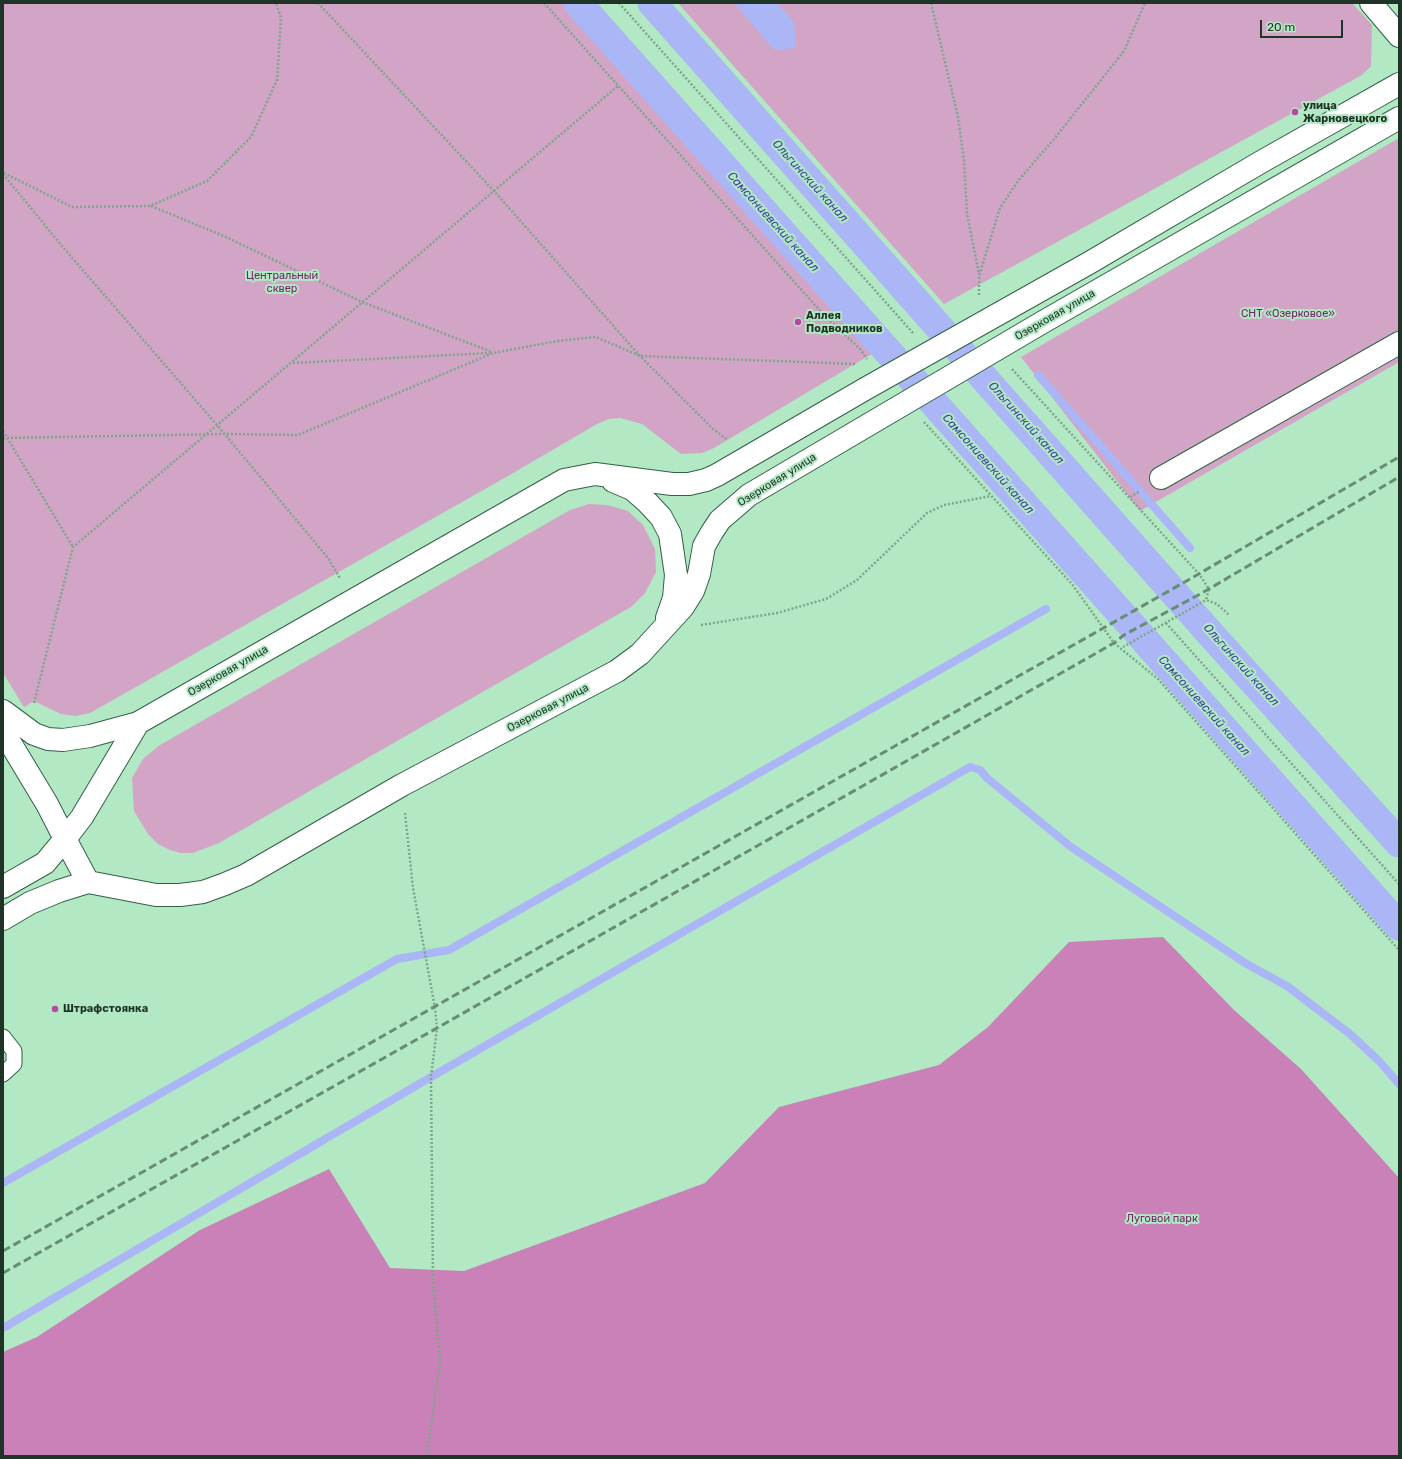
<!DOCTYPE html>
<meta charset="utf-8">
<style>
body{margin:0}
#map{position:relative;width:1402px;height:1459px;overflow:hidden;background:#b3e8c5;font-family:Rubik,sans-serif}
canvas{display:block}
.frame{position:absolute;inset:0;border:4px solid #1f3426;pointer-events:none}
.scale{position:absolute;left:1260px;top:20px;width:83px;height:18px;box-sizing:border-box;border:2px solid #1f3426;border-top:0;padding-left:5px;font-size:12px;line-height:14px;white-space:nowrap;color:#1f3426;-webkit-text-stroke:3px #b3e8c5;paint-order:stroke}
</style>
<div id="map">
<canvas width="1402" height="1459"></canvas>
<div class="frame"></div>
<div class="scale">20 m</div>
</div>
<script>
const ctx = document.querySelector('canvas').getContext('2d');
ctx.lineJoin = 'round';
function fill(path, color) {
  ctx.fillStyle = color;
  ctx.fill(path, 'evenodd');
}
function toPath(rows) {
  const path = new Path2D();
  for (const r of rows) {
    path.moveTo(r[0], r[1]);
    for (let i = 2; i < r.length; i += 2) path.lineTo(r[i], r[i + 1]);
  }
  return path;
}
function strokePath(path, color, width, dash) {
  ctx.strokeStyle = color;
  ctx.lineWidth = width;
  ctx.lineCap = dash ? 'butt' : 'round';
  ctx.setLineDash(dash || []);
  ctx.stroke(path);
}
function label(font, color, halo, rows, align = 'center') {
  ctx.font = font + ' Rubik,sans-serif';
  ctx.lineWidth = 4;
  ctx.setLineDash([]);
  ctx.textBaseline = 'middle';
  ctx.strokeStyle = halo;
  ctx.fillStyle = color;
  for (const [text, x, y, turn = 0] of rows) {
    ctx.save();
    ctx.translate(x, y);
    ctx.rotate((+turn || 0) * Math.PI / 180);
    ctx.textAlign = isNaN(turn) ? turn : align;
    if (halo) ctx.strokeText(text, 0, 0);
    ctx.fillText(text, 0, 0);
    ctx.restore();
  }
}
fill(toPath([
 [3,3,569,3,880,349,714,448,702,453,681,454,642,424,620,418,609,419,597,424,508,476,90,713,75,716,61,714,34,701,24,707,3,673],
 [678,3,1352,3,1372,25,1371,66,1362,75,944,304],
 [1399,138,1399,362,1140,511,1021,357],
 [589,504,607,505,628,511,643,525,655,549,656,572,645,593,631,607,219,843,193,853,181,853,170,850,158,844,148,834,134,811,132,778,143,759,160,745,570,510]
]), '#d2a4c6');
fill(toPath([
 [1163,937,1234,1010,1301,1069,1399,1178,1399,1456,3,1456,3,1352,37,1337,200,1230,329,1169,390,1268,464,1271,705,1183,779,1107,939,1065,988,1027,1069,942]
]), '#c981b8');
fill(toPath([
 [734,3,777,3,794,22,796,48,774,50]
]), '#aab6f5');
strokePath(toPath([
 [1038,375,1190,548],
 [3,1183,397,959,449,950,1046,609],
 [3,1328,431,1077,970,767,980,770,987,778,1071,847,1245,963,1287,986,1350,1034,1379,1061,1399,1084]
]), '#aab6f5', 8);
strokePath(toPath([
 [578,3,1399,926],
 [652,3,1215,639,1399,843]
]), '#aab6f5', 29);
const service = toPath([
 [3,1037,14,1051,14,1064,3,1074]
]);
const minor = toPath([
 [1371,3,1399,36],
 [1161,478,1399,343],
 [3,711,34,734,48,739,63,740,90,736,138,723],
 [3,731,47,804,65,839]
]);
const tertiary = toPath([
 [613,481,632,489,647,502,661,517,670,534,676,575,674,598,667,618],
 [65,839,88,882],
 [3,887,45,863,65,839,82,817,138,723,564,480,595,474,672,484,689,484,706,480,717,475,865,389,1089,263,1261,162,1399,84],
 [3,919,30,903,59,891,88,882,156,895,180,895,203,892,225,884,246,875,402,785,617,671,640,654,683,607,693,591,699,574,704,546,712,532,720,520,749,495,1043,322,1399,118]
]);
strokePath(service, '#306244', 17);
strokePath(minor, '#306244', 24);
strokePath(tertiary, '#306244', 24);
strokePath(toPath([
 [318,3,493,190,640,356,713,429,728,440],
 [544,3,823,314,861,350,867,359],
 [619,3,913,333],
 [931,3,958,117,964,160,967,214,979,274],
 [4,173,72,207,150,206,207,181,251,137,277,80,281,18,276,3],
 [3,174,61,245,217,425,328,558,340,578],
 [151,206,226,237,362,302,492,352],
 [979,295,979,276,1000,208,1018,181,1054,139,1124,51,1145,3],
 [293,363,490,353],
 [1012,369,1199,574,1209,589,1206,600,1217,604,1229,615],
 [924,422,1072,584,1114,643,1158,679,1399,950],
 [3,431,73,547],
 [3,438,225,434,298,435,493,353,558,341,596,337,640,356,856,364],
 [1130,497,1140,491],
 [1166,623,1399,884],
 [701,625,777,613,826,599,857,580,927,513,944,505,991,496],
 [1123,647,1206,600],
 [34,703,73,547,618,86],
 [405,813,413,888,435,1008,437,1028,431,1077,433,1284,440,1361,427,1456]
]), '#7da68b', 2.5, [2, 2]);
strokePath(service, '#fff', 15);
strokePath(minor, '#fff', 22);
strokePath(tertiary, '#fff', 22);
strokePath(toPath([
 [3,1251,1190,579,1399,457],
 [3,1273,437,1028,1114,643,1124,635,1202,593,1399,477]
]), '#688d75', 3, [8, 4]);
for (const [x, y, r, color] of [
 [1295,112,4,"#b747a3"],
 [798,322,4,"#b747a3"],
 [55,1009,4,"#b747a3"]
]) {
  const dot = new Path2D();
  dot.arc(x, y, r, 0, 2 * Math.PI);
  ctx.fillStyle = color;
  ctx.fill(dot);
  strokePath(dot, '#b3e8c5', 1.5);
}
label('bold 11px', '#1f3426', '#b3e8c5', [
 ["улица",1303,106],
 ["Жарновецкого",1303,119],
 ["Аллея",806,316],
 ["Подводников",806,329],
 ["Штрафстоянка",63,1009]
], 'left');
label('11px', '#772369', '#b3e8c5', [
 ["Центральный",282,276],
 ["сквер",282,289],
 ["СНТ «Озерковое»",1288,314],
 ["Луговой парк",1162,1219]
]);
label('11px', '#1f3426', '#b3e8c5', [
 ["Озерковая улица",1055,315,-30],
 ["Озерковая улица",777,480,-32],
 ["Озерковая улица",228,671,-30],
 ["Озерковая улица",548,708,-28]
]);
label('italic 12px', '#3c429b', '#b3e8c5', [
 ["Ольгинский канал",810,181,48],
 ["Самсониевский канал",773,222,48],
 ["Ольгинский канал",1026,423,48],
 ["Самсониевский канал",988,464,48],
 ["Ольгинский канал",1241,665,48],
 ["Самсониевский канал",1204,706,48]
]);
</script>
